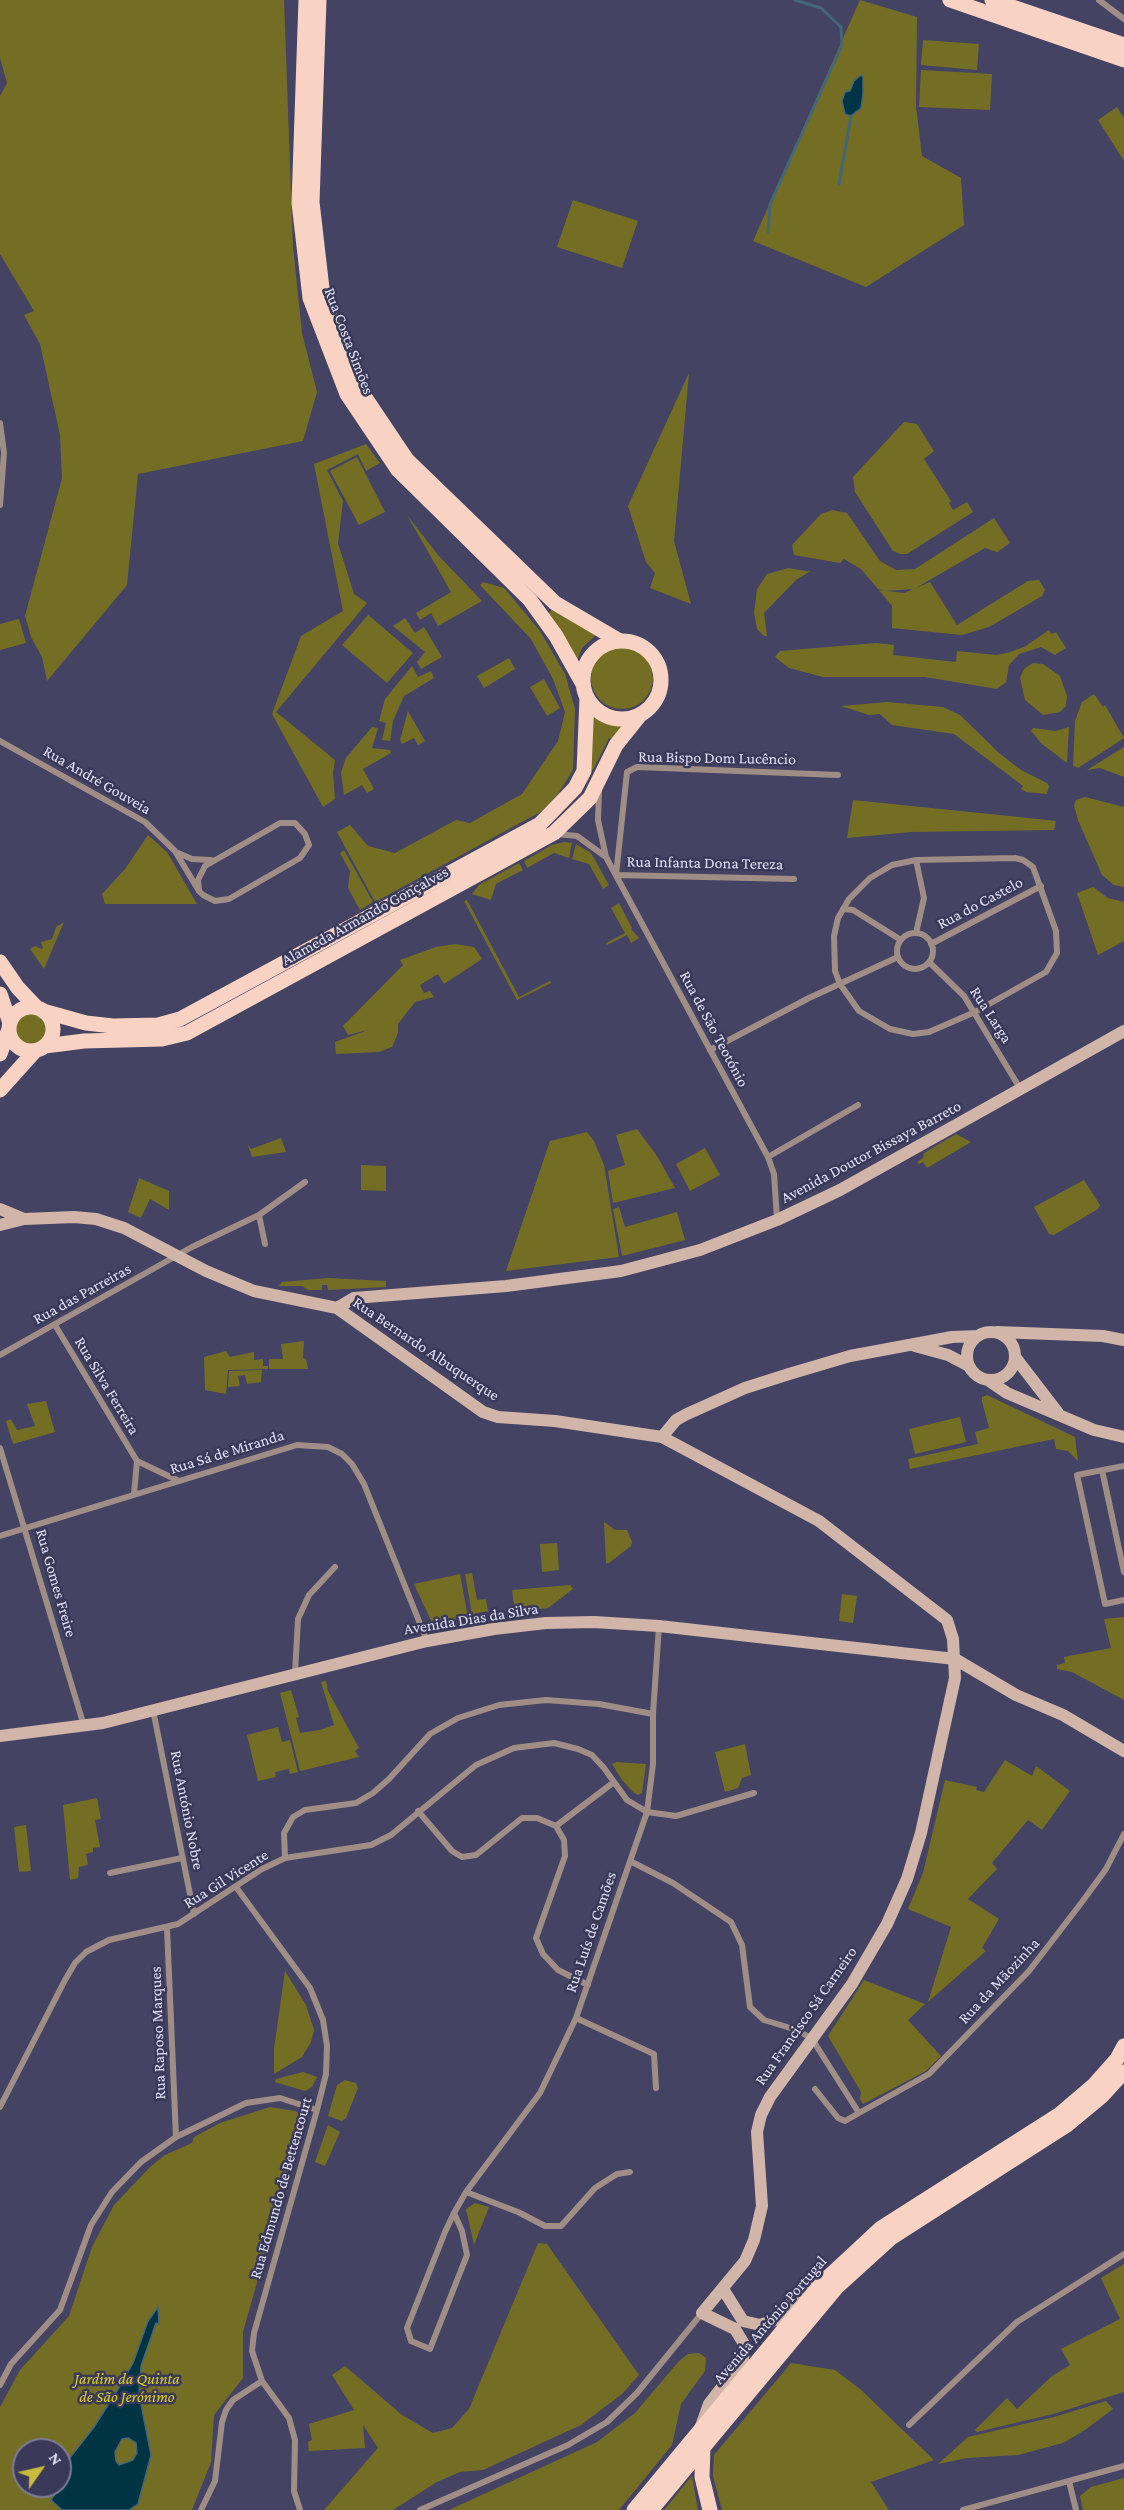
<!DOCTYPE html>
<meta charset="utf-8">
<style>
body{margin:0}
#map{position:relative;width:1124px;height:2510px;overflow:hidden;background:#444364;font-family:"Crimson Pro",serif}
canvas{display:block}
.north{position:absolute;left:12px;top:2438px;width:60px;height:60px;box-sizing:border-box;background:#3a3959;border:2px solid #7c7c97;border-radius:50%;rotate:56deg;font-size:16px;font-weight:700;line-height:24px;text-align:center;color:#e0e0f5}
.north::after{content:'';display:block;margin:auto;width:21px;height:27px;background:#c6bb3c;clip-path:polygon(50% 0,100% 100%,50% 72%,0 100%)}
</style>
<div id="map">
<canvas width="1124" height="2510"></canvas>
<div class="north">N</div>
</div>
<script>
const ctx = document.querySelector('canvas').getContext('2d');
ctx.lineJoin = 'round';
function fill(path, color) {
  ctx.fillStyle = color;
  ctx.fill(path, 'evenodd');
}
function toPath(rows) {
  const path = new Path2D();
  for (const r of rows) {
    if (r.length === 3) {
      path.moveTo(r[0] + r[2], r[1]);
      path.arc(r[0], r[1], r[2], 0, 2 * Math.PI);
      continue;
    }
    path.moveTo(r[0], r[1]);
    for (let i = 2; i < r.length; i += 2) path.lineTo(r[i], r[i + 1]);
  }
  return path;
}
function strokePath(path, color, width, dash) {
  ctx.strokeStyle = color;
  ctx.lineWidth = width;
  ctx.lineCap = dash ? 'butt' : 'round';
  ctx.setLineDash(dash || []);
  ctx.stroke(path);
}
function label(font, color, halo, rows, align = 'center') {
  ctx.font = font + ' "Crimson Pro",serif';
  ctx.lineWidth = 5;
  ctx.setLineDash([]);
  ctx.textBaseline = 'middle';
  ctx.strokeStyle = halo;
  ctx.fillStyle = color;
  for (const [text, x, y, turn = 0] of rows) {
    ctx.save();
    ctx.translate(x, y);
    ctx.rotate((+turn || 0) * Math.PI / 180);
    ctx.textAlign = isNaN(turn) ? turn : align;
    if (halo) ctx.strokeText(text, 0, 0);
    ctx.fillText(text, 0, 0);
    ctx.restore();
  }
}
fill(toPath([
 [0,0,284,0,293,247,302,333,317,392,303,441,138,474,127,585,47,681,42,657,31,637,25,616,62,478,60,435,40,344,24,315,34,311,0,254,0,96,7,83,0,58],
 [860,0,917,17,916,106,922,156,961,178,964,225,866,287,753,241],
 [923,40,979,44,977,70,921,65],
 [921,70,992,74,990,110,919,107],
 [1117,107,1124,118,1124,161,1098,120],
 [573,200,638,221,622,268,557,247],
 [689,373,674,541,691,604,650,588,655,573,646,562,628,506],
 [904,422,917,424,934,451,924,459,951,501,949,503,953,510,967,502,973,512,907,554,900,554,893,551,855,492,853,477],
 [366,444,380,463,366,471,358,454,327,470,343,501,338,543,354,594,367,603,276,712,335,760,333,773,335,799,323,807,272,714,301,636,343,611,314,464],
 [357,457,385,512,359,525,330,471],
 [832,510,847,513,880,561,896,570,915,569,994,518,1010,543,997,552,985,548,914,589,886,591,878,589,861,569,844,559,840,563,794,555,792,545,821,514],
 [407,515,438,555,482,601,438,626,431,613,420,620,416,613,451,592],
 [788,568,818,573,809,572,796,580,764,613,767,636,764,636,757,629,754,613,757,589,767,574],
 [1039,580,1045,590,1042,596,989,627,962,635,892,628,892,606,879,590,904,593,930,582,957,625,1028,581],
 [483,582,504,588,540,631,565,674,575,709,573,770,558,794,542,811,375,902,337,832,350,825,368,846,395,853,456,820,470,823,522,794,558,741,565,712,553,679,531,639,480,585],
 [553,608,597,634,582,648,577,661,548,614],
 [368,615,413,653,387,683,342,645],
 [405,618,415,633,424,627,442,657,421,669,417,662,425,652,393,626],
 [19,619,26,643,0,650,0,624],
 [1049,630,1051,634,1056,632,1066,648,1055,655,1041,647,1019,654,1009,665,1006,682,997,689,925,677,823,677,789,668,775,657,780,651,876,643,894,645,893,655,956,662,957,651,996,655,1007,653,1024,647],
 [622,678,31],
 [509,658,515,669,484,688,477,676],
 [1033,663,1043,664,1060,676,1067,696,1066,706,1060,712,1043,715,1025,700,1020,678,1024,669],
 [412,666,418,677,431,671,434,678,404,696,393,721,390,741,382,740,386,723,379,721,385,699],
 [544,679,560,708,547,716,530,687],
 [1094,694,1103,707,1105,705,1124,738,1078,768,1073,766,1075,721,1082,702],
 [887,702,943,707,960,715,999,753,1021,770,1047,783,1049,786,1047,794,1026,792,1021,789,1023,786,954,734,892,725,880,714,869,715,841,706],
 [408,711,425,741,418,745,414,738,402,744,400,740],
 [591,716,604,723,623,727,614,739,609,738,593,770,590,769],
 [372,727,378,728,372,748,390,750,391,753,363,769,374,789,367,793,362,785,344,795,341,773,346,758],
 [1069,727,1067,763,1042,744,1031,731,1033,728,1056,731],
 [1124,747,1124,777,1100,768,1087,770],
 [1085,797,1124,807,1124,887,1114,885,1102,875,1078,820,1074,806,1076,800],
 [853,800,1000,815,1056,821,1054,830,911,832,847,838],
 [148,835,167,852,197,904,105,904,102,894,125,869],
 [564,842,572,843,569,858,554,853,527,868,524,861,552,845],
 [576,844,591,853,609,885,603,889,589,864,572,859],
 [344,850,373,902,360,910,348,888,350,871,340,853],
 [519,863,523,870,496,884,491,900,472,894,479,885],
 [1093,887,1108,898,1124,902,1124,941,1098,955,1077,893],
 [467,900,519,997,550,981,551,983,517,1000,464,901],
 [619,903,632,928,631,929,639,938,631,943,627,935,607,945,606,943,625,933,611,908],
 [64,922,44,969,30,949,35,946,41,949,43,948,41,942,52,939,56,927],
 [455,944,474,947,482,959,444,984,438,974,420,985,424,993,430,991,434,997,415,1002,398,1024,398,1033,392,1047,379,1052,336,1054,335,1042,368,1030,348,1035,343,1026,403,965,400,960,436,947],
 [31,1030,16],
 [637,1129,657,1156,675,1188,613,1203,608,1171,625,1165,616,1135],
 [587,1132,594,1141,604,1165,619,1257,506,1271,550,1141],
 [956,1134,971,1142,927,1168,923,1162,919,1164,917,1162,923,1158,924,1153],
 [281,1138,286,1152,252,1157,248,1145,251,1149],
 [705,1148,720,1175,690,1191,676,1164],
 [361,1165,386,1166,386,1191,361,1190],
 [139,1178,169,1191,169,1210,150,1199,141,1218,128,1212],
 [1084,1180,1100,1205,1098,1209,1054,1235,1049,1234,1034,1207],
 [619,1207,625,1227,677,1212,685,1240,622,1256,613,1209],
 [328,1278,386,1281,386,1287,328,1290,327,1285,322,1285,322,1290,308,1290,302,1286,279,1286,282,1282],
 [304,1341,303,1358,306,1359,308,1369,269,1369,269,1359,283,1359,281,1344],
 [226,1351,230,1357,254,1352,254,1360,263,1359,263,1366,268,1366,268,1369,228,1370,226,1394,205,1390,204,1357],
 [262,1370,261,1382,247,1384,245,1375,238,1376,240,1386,228,1387,229,1371],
 [987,1395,1075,1437,1078,1461,1068,1451,1056,1449,1054,1439,910,1469,908,1459,978,1444,975,1432,989,1428,982,1401,982,1397],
 [46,1401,55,1432,13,1444,6,1421,11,1419,17,1430,35,1426,27,1404],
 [960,1417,966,1442,915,1454,909,1429],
 [604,1522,615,1530,627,1530,632,1542,631,1546,609,1563,606,1563],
 [557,1543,559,1570,542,1572,540,1544],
 [472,1573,477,1600,486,1599,488,1611,472,1614,465,1574],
 [460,1574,468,1617,433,1625,414,1584],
 [570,1585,573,1589,548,1608,515,1612,512,1590],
 [842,1594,857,1596,853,1623,839,1621],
 [1124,1617,1124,1700,1072,1672,1057,1669,1057,1665,1065,1663,1064,1657,1111,1648,1104,1619],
 [326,1681,328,1691,359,1748,355,1751,359,1757,300,1771,280,1693,291,1690,299,1717,296,1718,300,1733,320,1730,334,1725,321,1682],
 [278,1727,282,1742,290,1740,298,1772,290,1774,289,1769,275,1772,276,1777,258,1781,247,1735],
 [745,1744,751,1775,742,1778,738,1788,725,1792,715,1752],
 [1005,1760,1032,1776,1036,1766,1070,1791,1042,1830,1028,1820,992,1863,997,1869,968,1899,999,1919,982,1948,986,1951,928,2002,951,1927,908,1909,923,1873,945,1780,977,1787,976,1790,984,1792],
 [617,1762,646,1764,642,1793,638,1795,633,1792,622,1780,612,1764],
 [97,1798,101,1819,95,1820,100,1847,93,1848,93,1852,86,1854,88,1865,79,1867,78,1878,70,1880,63,1805],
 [26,1825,31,1871,19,1872,14,1827],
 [285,1971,306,2005,314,2030,311,2042,302,2057,274,2074,274,2049],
 [864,1980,925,2004,908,2020,941,2056,926,2071,863,2104,860,2099,861,2092,828,2036],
 [303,2072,317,2077,312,2087,305,2091,275,2082,276,2079],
 [345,2080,356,2083,358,2088,346,2118,342,2121,328,2116,337,2085],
 [270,2107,295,2111,301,2114,303,2119,243,2332,243,2378,214,2415,211,2462,192,2510,0,2510,0,2407,20,2370,69,2316,92,2247,114,2205,151,2166,165,2155,192,2143,194,2137,220,2123],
 [24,2450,60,2450,60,2486,24,2486],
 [328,2125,340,2132,325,2166,315,2162],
 [475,2203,489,2207,474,2245,466,2209],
 [538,2243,547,2244,639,2375,622,2394,581,2425,483,2470,460,2472,437,2482,393,2510,324,2510,378,2448,363,2425,365,2448,309,2451,308,2442,312,2440,309,2424,354,2410,332,2375,345,2366,402,2415,433,2433,452,2428,469,2409],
 [1124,2264,1124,2392,1053,2414,977,2432,975,2430,1007,2398,1017,2409,1052,2376,1070,2365,1061,2349,1120,2319,1101,2278],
 [699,2353,706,2358,705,2371,681,2404,672,2445,619,2510,449,2510,597,2442,635,2413,679,2361,688,2354],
 [791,2363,835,2370,860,2389,934,2460,871,2482,889,2510,722,2510,713,2476,714,2455],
 [1106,2401,1113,2409,1085,2430,1063,2443,1018,2455,967,2458,938,2464,968,2437,1054,2417],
 [692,2476,698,2510,664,2510,691,2477],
 [1124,2478,1124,2510,1083,2510,1080,2496,1091,2487]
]), '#746e24');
const water = toPath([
 [861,75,863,77,863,94,861,108,851,116,845,114,842,101,845,92,850,91,854,81,861,75],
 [158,2307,159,2324,156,2323,141,2366,139,2394,151,2455,138,2504,129,2510,62,2510,51,2500,60,2486,69,2459,94,2427,120,2386,133,2363,148,2321,158,2307],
 [128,2438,136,2443,137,2453,133,2460,119,2465,116,2461,115,2452,122,2439,128,2438]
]);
fill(water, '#003343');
strokePath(water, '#436778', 1.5);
strokePath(toPath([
 [839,184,851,116],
 [768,232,770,204,842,45,841,27,821,8,795,0]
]), '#436778', 3);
strokePath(toPath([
 [1099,0,1124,19],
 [0,423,4,453,0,505],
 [0,741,145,822,175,851,199,891,203,895,215,901,229,899,300,858,309,845,305,834,295,823,280,823,205,866,198,880,199,891],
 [599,790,598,820,606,857,768,1157,774,1174,777,1219],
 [557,834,577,836,606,857],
 [178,853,192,859,211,860],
 [1015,858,1023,860,1033,867,1056,931,1057,953,1046,972,975,1012,929,1032,913,1034,890,1029,859,1011,840,984,835,971,834,936,838,918,849,899,870,878,892,865,916,860,1015,858],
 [794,879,616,875,627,772,637,767,838,775],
 [843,909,853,910,901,940],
 [916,933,924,898,916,860],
 [915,951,18],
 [931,944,1041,886],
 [929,962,964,996,1021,1090],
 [710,1050,809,998,898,957],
 [768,1157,858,1105],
 [259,1215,265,1244],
 [55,1325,137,1461,179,1481],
 [0,1355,192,1247,259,1215,305,1182],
 [0,1448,84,1726],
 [1124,1466,1077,1475,1105,1604,1124,1600],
 [1102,1470,1124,1572],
 [134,1494,137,1461],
 [0,1536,297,1445,328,1447,342,1454,352,1464,364,1484,427,1641],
 [295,1673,298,1619,309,1595,335,1567],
 [153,1710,194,1914],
 [418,1811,452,1851,462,1857,476,1855,522,1818,537,1818,556,1826,564,1840,565,1856,536,1938,543,1954,558,1970,588,1985],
 [556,1826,614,1782],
 [285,1858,284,1833,293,1817,305,1810,356,1803,373,1793,389,1779,430,1734,458,1718,499,1705,546,1700,599,1704,653,1714],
 [630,1861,673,1883,731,1922,742,1945,750,2007,764,2020,797,2030,812,2039,859,2113,929,2074,1029,1971,1082,1902,1106,1869,1124,1834],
 [110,1873,182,1858],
 [236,1887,310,1988,323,2020,327,2046,326,2074,317,2110,254,2333,252,2351,262,2381,289,2418,295,2440,294,2491,300,2510],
 [167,1928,176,2137],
 [576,2018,654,2054,656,2088],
 [815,2089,838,2118,845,2121,859,2113],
 [0,2107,65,1980,75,1963,86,1952,109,1940,178,1924,262,1869,285,1858,371,1845,391,1835,476,1765,514,1748,554,1743,578,1749,592,1755,604,1768,627,1800,647,1812,676,1816,754,1793],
 [466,2192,518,2212,545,2226,561,2226,595,2188,617,2174,630,2172],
 [454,2213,462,2231,467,2255,430,2349,411,2341,407,2328,445,2232,454,2213,466,2192,540,2093,576,2018,647,1812,653,1764,653,1714,659,1626],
 [0,2385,11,2364,60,2310,91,2225,112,2192,141,2162,176,2137,246,2103,280,2098,317,2110],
 [909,2425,1017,2322,1124,2254],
 [1069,2481,1076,2510],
 [201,2510,215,2481,222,2422,226,2410,233,2400,262,2381],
 [420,2510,568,2445,607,2422,637,2393,702,2313],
 [963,2510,1124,2466]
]), '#a08e86', 6);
strokePath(toPath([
 [0,1209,24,1219],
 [0,1225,24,1219,74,1217,96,1219,124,1228,206,1271,254,1291,337,1308,483,1412,498,1417,555,1421,662,1437,819,1521,947,1620,953,1639,955,1678,921,1833,907,1879,887,1924,852,1984,770,2097,761,2115,757,2132,762,2206,754,2240,745,2261,702,2313,735,2329,744,2344,743,2360,709,2404,700,2429],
 [337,1308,354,1298,506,1286,621,1271,700,1250,777,1220,840,1190,1124,1031],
 [991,1356,24],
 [997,1332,1103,1336,1124,1340],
 [915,1346,948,1355,969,1366],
 [1015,1357,1058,1413],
 [988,1380,1007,1393,1094,1430,1124,1437],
 [662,1437,676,1420,687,1414,745,1388,789,1374,850,1356,952,1337,978,1336],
 [0,1736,103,1723,427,1641,494,1629,546,1623,594,1622,659,1626,955,1659,1016,1695,1063,1715,1124,1751],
 [723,2289,743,2321,760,2325,778,2319,801,2291,823,2282]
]), '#d2b5a9', 12);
strokePath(toPath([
 [306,0,299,203,310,298,347,394,398,470,530,600,556,636,583,684],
 [319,0,312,202,323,297,358,387,407,460,555,603,618,640],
 [950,0,1124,60],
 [992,0,1124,45],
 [622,680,39],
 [0,962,18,988,37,1008],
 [0,994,10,1023],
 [31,1029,22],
 [43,1011,86,1023,113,1026,158,1025,180,1019,540,824,575,788,584,771,587,698],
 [45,1046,84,1041,162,1039,187,1033,554,833,590,798,616,745,640,715],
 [0,1054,9,1029],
 [0,1090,35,1051],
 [703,2446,702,2477,710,2510],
 [634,2510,824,2281,881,2228,1060,2114,1094,2085,1117,2059,1124,2046],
 [651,2510,837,2287,891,2238,1067,2125,1102,2096,1124,2072]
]), '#f8d3c3', 15);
label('16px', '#e0e0f5', '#3a3959', [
 ["Rua Costa Simões",349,341,69],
 ["Rua Bispo Dom Lucêncio",717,758,1],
 ["Rua André Gouveia",97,780,30],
 ["Rua Infanta Dona Tereza",705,863,1],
 ["Rua do Castelo",980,903,-28],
 ["Alameda Armando Gonçalves",365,916,-29],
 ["Rua Larga",991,1015,57],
 ["Rua de São Teotónio",714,1029,62],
 ["Avenida Doutor Bissaya Barreto",871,1152,-28],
 ["Rua das Parreiras",82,1294,-29],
 ["Rua Bernardo Albuquerque",426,1349,34],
 ["Rua Silva Ferreira",107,1386,59],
 ["Rua Sá de Miranda",227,1452,-17],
 ["Rua Gomes Freire",56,1583,74],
 ["Avenida Dias da Silva",471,1619,-9],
 ["Rua António Nobre",187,1810,79],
 ["Rua Gil Vicente",226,1879,-32],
 ["Rua Luís de Camões",591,1932,-71],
 ["Rua da Mãozinha",999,1981,-47],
 ["Rua Francisco Sá Carneiro",806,2016,-55],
 ["Rua Raposo Marques",158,2033,-92],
 ["Rua Edmundo de Bettencourt",281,2188,-74],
 ["Avenida António Portugal",770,2320,-49]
]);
label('italic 16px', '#dccf23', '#3a3959', [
 ["Jardim da Quinta",127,2379],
 ["de São Jerónimo",127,2397]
]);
</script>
